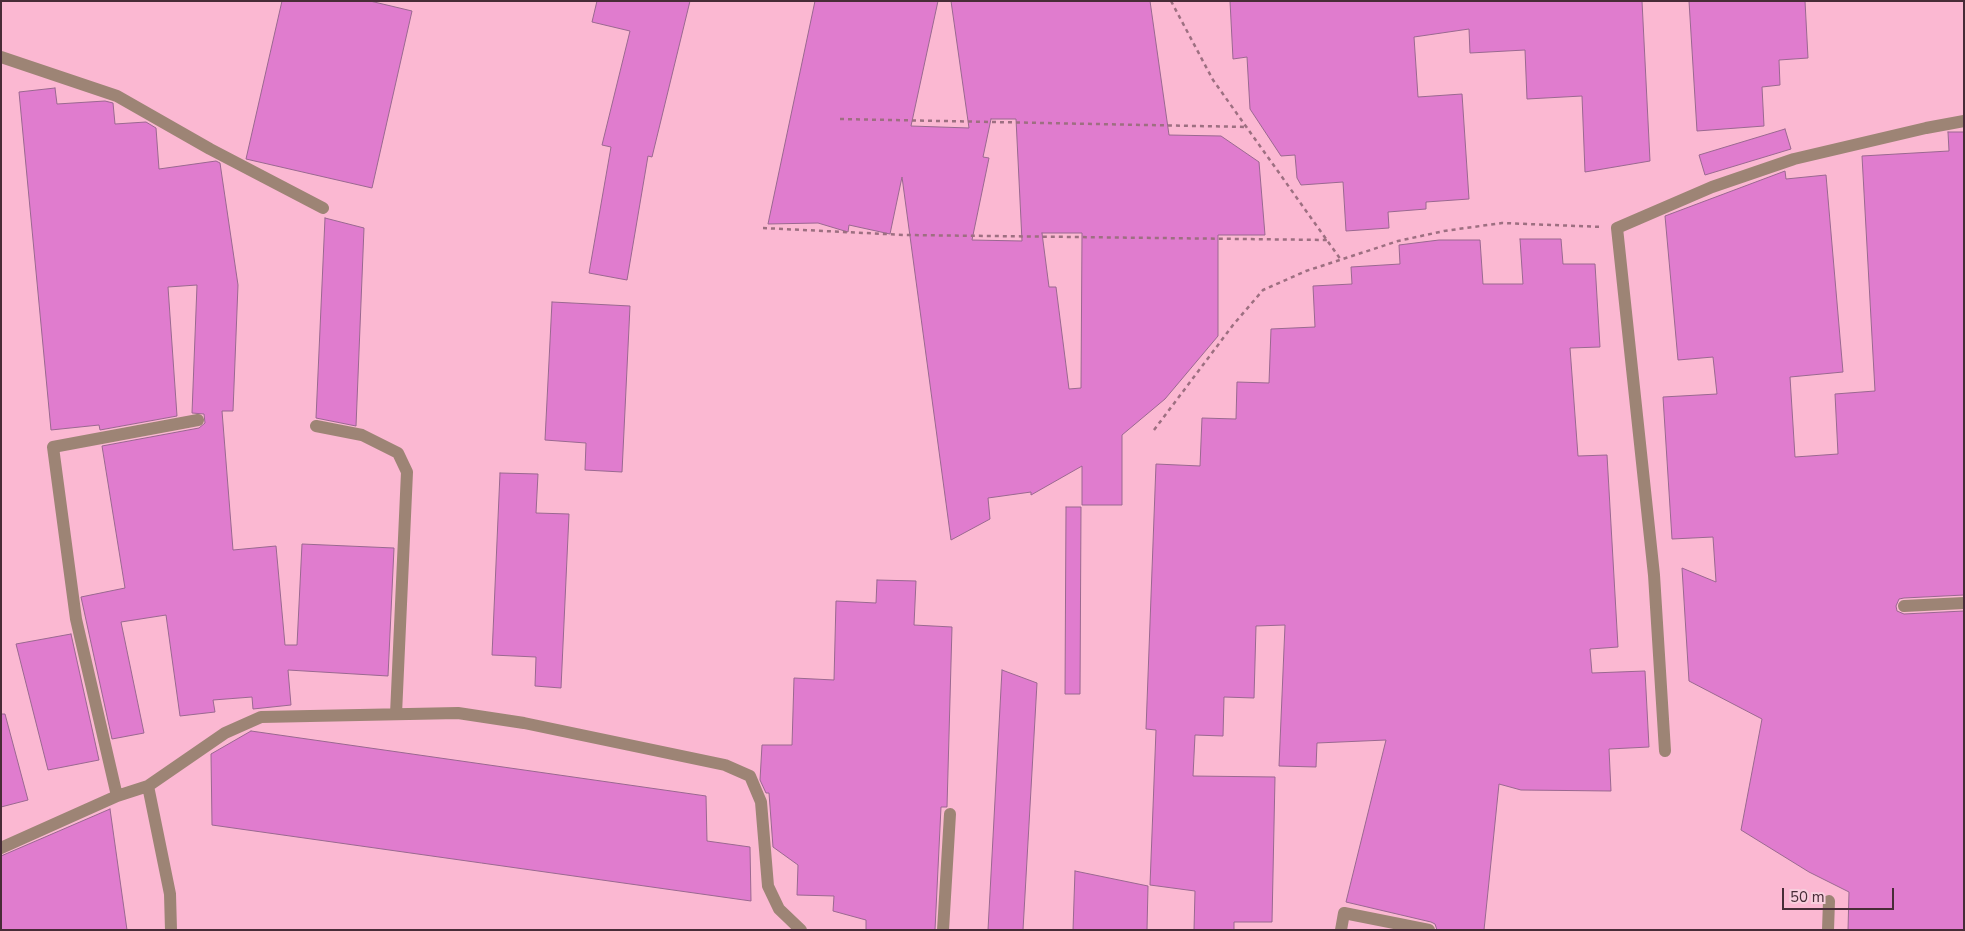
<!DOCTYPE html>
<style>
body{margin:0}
#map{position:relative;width:1965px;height:931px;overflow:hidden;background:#fbb8d2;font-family:"Nunito Sans",sans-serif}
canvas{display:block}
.frame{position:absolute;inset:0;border:2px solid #472c37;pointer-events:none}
.scale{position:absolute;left:1782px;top:888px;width:112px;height:22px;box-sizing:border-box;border:2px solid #472c37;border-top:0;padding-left:6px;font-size:15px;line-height:18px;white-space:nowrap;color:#472c37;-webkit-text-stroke:4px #f8cedd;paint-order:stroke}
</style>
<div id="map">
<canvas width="1965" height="931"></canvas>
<div class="frame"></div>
<div class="scale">50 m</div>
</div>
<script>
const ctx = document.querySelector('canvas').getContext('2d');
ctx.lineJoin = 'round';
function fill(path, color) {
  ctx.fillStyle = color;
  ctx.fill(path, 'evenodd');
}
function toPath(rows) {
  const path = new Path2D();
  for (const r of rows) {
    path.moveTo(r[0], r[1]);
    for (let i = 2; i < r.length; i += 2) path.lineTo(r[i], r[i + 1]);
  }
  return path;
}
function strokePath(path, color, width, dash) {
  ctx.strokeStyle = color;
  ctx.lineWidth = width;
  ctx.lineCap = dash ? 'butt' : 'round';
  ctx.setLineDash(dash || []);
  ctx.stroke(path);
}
const building = toPath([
 [282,1,370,1,412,11,372,188,246,159,282,1],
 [597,1,690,1,652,157,648,156,627,280,589,273,611,147,602,145,630,31,592,22,597,1],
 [815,1,938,1,911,126,969,128,951,1,1150,1,1169,135,1221,136,1259,162,1265,235,1218,235,1218,336,1165,399,1122,435,1122,505,1082,505,1082,466,1031,495,1031,492,988,498,990,519,951,540,902,177,890,234,849,225,848,232,818,223,768,224,815,1],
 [991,119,1016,119,1022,241,972,240,989,158,983,157,991,119],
 [1042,233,1082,233,1081,388,1069,389,1056,287,1049,287,1042,233],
 [1230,1,1642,1,1650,161,1585,172,1582,96,1527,99,1525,50,1470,53,1469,29,1414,37,1418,97,1462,94,1469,199,1426,202,1426,209,1388,212,1389,228,1346,231,1343,182,1301,185,1297,178,1295,155,1281,156,1250,109,1247,57,1233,59,1230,1],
 [1689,1,1805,1,1808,58,1779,60,1780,85,1762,87,1764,126,1697,131,1689,1],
 [55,88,57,104,105,101,113,103,115,124,146,122,156,128,159,169,216,161,220,163,238,285,233,411,222,411,233,550,276,546,285,645,297,645,302,544,394,548,388,676,288,670,291,705,253,709,252,697,213,700,215,712,180,716,166,615,121,622,144,733,112,739,81,597,125,588,102,446,199,428,205,423,204,414,192,413,197,285,168,287,177,416,100,430,99,425,51,430,19,92,55,88],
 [1785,129,1791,149,1705,175,1699,155,1785,129],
 [1948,132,1964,132,1964,595,1904,598,1899,599,1896,606,1897,611,1904,614,1964,611,1964,930,1848,930,1849,892,1809,872,1741,830,1762,719,1689,681,1682,568,1716,582,1713,537,1672,539,1663,397,1717,394,1713,357,1678,360,1665,216,1785,171,1786,179,1826,175,1843,372,1790,377,1795,457,1838,454,1835,394,1875,391,1862,156,1949,151,1948,132],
 [325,218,364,228,356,426,316,418,325,218],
 [1520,239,1561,239,1563,264,1595,264,1600,347,1570,348,1578,456,1607,455,1618,647,1590,649,1592,673,1645,671,1649,747,1609,749,1611,791,1521,790,1499,784,1484,930,1437,930,1435,924,1431,922,1346,902,1386,740,1317,743,1316,767,1279,766,1285,625,1256,626,1254,698,1224,697,1223,736,1195,735,1193,776,1275,777,1272,922,1234,922,1234,930,1194,930,1195,891,1150,885,1156,730,1146,729,1156,464,1200,466,1202,418,1236,419,1237,382,1269,383,1271,329,1315,327,1313,286,1352,284,1351,267,1400,264,1399,245,1439,240,1480,240,1483,284,1523,284,1520,239],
 [552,302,630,306,622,472,585,470,586,443,545,440,552,302],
 [500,473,538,474,536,513,569,514,561,688,535,686,536,657,492,655,500,473],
 [1066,507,1081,507,1080,694,1065,694,1066,507],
 [877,580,916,581,914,625,952,627,947,807,941,807,935,930,866,930,866,920,833,911,834,896,797,895,798,865,773,847,769,793,766,793,760,780,762,745,792,745,794,678,834,680,836,601,876,603,877,580],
 [71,634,99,760,48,770,16,644,71,634],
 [1002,670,1037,683,1023,930,988,930,1002,670],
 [1,714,5,714,28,800,1,807,1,714],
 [251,731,706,796,707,841,750,847,751,901,212,825,211,754,251,731],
 [110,809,127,930,1,930,1,856,110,809],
 [1075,871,1148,886,1147,930,1073,930,1075,871]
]);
fill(building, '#e07cce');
strokePath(building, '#9a6890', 1);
strokePath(toPath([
 [1171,1,1213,80,1341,260],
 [840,119,1248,127],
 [763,228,905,235,1327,240],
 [1154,430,1233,325,1263,290,1306,271,1398,241,1444,231,1502,223,1603,227]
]), '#9d6f81', 2.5, [4, 4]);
strokePath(toPath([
 [1,57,117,96,210,149,323,208],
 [316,426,362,435,398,453,407,472,396,714],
 [1904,606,1964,603],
 [1665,751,1654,575,1617,228,1712,187,1794,159,1926,128,1964,121],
 [148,786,170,894,171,930],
 [117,796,76,619,53,447,198,420],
 [1,848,117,796,148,786,225,733,261,717,458,713,524,723,725,765,750,776,761,802,768,886,779,909,801,930],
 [943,930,950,814],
 [1341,930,1344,913,1429,930],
 [1828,930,1829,901]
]), '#9d8475', 12);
</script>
